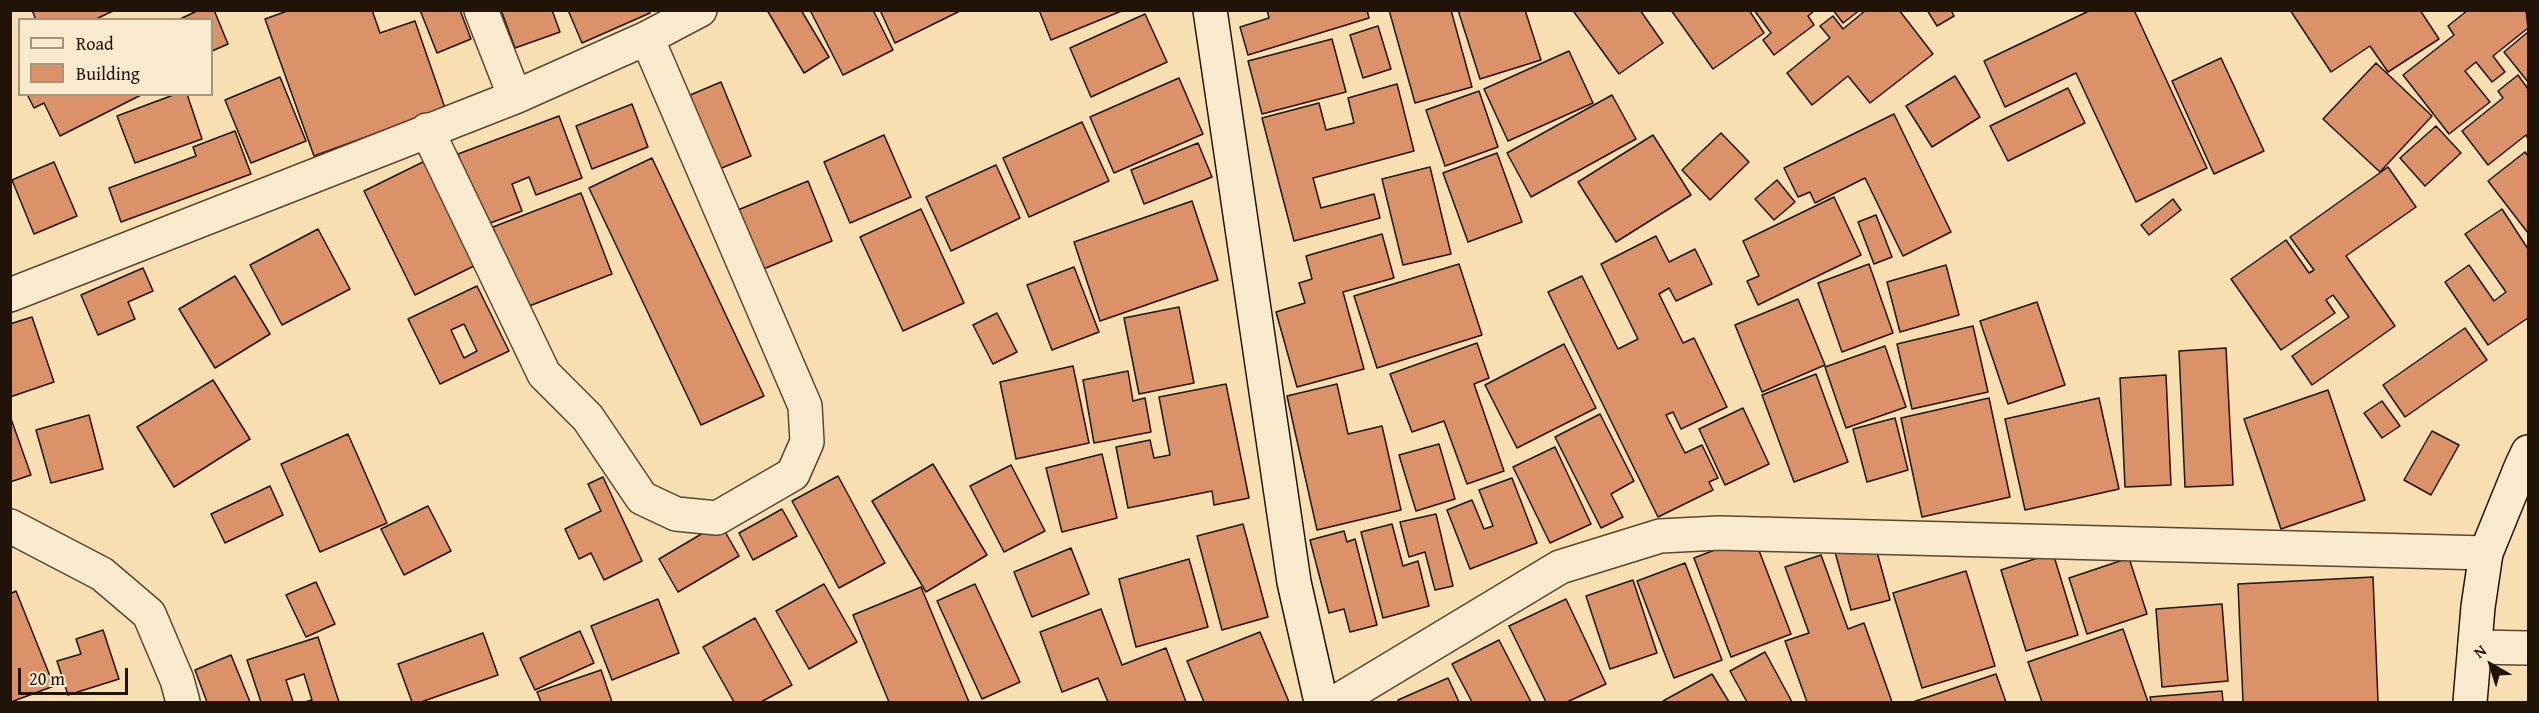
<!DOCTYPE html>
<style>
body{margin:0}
#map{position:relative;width:2539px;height:713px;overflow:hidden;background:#f8dfb2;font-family:"Gentium Book Plus",serif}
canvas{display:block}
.frame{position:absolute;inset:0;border:12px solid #211308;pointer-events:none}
.legend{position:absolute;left:18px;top:18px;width:195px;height:78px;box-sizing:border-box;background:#faeacd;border:2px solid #a3947e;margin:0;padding:8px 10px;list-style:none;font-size:18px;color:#211308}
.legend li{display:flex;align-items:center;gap:12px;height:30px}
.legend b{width:30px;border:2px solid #a3947e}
.north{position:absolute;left:2461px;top:635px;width:60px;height:60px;-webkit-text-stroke:4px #faeacd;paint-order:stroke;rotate:321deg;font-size:16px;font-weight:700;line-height:24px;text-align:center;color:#211308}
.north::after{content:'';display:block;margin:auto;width:21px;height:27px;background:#211308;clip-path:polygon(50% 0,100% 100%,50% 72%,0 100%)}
.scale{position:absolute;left:18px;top:668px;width:110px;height:27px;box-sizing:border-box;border:3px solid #211308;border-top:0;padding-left:8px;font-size:18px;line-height:21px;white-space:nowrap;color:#211308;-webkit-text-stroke:4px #faeacd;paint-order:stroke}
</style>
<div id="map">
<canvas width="2539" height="713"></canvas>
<div class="frame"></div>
<ul class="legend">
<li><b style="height:8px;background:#faeacd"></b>Road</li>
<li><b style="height:16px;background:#dc9268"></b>Building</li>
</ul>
<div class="north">N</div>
<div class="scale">20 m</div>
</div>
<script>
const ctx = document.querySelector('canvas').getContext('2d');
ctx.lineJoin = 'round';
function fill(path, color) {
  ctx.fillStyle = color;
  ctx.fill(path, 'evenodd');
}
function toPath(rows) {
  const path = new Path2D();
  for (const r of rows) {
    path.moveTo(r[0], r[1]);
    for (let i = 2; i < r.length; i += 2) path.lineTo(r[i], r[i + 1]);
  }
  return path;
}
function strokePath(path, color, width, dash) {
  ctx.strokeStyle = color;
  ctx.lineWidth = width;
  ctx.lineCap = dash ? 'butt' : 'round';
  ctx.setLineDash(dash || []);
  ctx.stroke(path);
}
const building = toPath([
 [32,10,115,10,94,20,36,20,32,10],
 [199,10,214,10,228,44,212,51,212,20,178,20,199,10],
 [290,10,372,10,380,33,415,21,445,108,314,156,265,19,290,10],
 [420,10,460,10,471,39,437,53,420,10],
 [501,10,552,10,560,32,515,48,501,10],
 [568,10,648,10,650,13,582,43,568,10],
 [767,10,801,10,829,57,804,73,767,10],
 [810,10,873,10,893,50,843,75,810,10],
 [880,10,962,10,895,43,880,10],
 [1039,10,1124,10,1051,40,1039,10],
 [1267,10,1367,10,1369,18,1248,55,1240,27,1269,18,1267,10],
 [1389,10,1451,10,1472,87,1415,103,1389,10],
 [1458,10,1525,10,1541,60,1480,79,1458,10],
 [1576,10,1640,10,1663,43,1619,74,1574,12,1576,10],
 [1671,10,1749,10,1764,33,1713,69,1671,10],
 [1754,10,1815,10,1808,16,1814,25,1774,55,1763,40,1771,33,1754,10],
 [1833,10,1860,10,1843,23,1833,10],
 [1866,10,1899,10,1933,54,1870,103,1848,76,1812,105,1787,73,1830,38,1820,26,1833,16,1843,29,1866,10],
 [1927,10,1951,10,1954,16,1937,26,1927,10],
 [2091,10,2134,10,2207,168,2136,202,2076,73,2005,107,1984,61,2091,10],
 [2290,10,2420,10,2439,39,2388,72,2370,46,2331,72,2290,10],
 [2468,10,2526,10,2528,28,2493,56,2505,72,2492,82,2476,62,2465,71,2490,102,2449,134,2403,75,2454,35,2448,26,2468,10],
 [1145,14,1167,62,1091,97,1070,48,1145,14],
 [1378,26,1391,69,1363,78,1350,35,1378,26],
 [2528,32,2528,82,2504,52,2528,32],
 [1332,39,1346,92,1262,114,1248,61,1332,39],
 [1569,51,1593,103,1508,141,1484,89,1569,51],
 [2221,58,2264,151,2214,174,2172,81,2221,58],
 [2376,63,2432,116,2380,172,2323,119,2376,63],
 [2518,75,2528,89,2528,139,2526,135,2488,165,2462,131,2503,98,2498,91,2518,75],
 [1955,76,1980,117,1932,147,1906,106,1955,76],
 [280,77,306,141,251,163,225,100,280,77],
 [1179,78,1203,134,1114,173,1090,117,1179,78],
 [721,82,751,156,712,172,683,98,721,82],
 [1397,84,1414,151,1313,178,1321,208,1374,194,1380,218,1294,241,1262,118,1319,103,1326,130,1354,123,1348,98,1397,84],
 [2068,88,2085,123,2008,161,1990,126,2068,88],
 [1479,91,1498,147,1445,166,1426,110,1479,91],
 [27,94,74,95,143,94,60,136,44,103,34,108,27,94],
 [176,94,187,94,202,139,135,163,117,116,176,94],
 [1612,95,1636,139,1531,197,1507,153,1612,95],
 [632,104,648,147,592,169,576,126,632,104],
 [1894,114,1951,232,1903,256,1865,178,1815,203,1810,192,1798,197,1784,168,1894,114],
 [559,116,582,178,536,195,529,177,512,184,522,211,485,225,458,154,559,116],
 [1082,122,1109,181,1029,217,1003,158,1082,122],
 [2436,126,2461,153,2425,186,2400,158,2436,126],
 [235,131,251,174,121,222,109,188,196,156,193,147,235,131],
 [1721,133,1749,162,1710,200,1682,170,1721,133],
 [884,135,911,197,850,223,824,162,884,135],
 [1653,135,1691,195,1616,242,1578,182,1653,135],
 [1198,143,1212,177,1144,204,1131,170,1198,143],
 [2525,152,2528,156,2528,233,2488,181,2525,152],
 [1497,153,1522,222,1468,242,1443,173,1497,153],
 [652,158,764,396,701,425,589,188,652,158],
 [425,161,476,265,415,295,364,191,425,161],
 [54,162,77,216,34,234,12,180,54,162],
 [996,165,1020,218,951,251,926,197,996,165],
 [1430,167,1451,254,1403,265,1382,179,1430,167],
 [2388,167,2416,207,2346,256,2395,326,2312,385,2292,356,2349,317,2333,295,2326,300,2335,313,2281,350,2231,279,2286,240,2309,273,2314,270,2290,237,2388,167],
 [1777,180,1795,202,1774,220,1755,199,1777,180],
 [808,181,832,241,756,272,733,212,808,181],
 [581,193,612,274,524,308,493,227,581,193],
 [1834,197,1861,255,1758,305,1747,281,1759,276,1743,241,1834,197],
 [2173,199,2181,210,2149,235,2141,225,2173,199],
 [1192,201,1218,280,1100,321,1074,242,1192,201],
 [921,209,964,303,903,331,860,237,921,209],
 [2502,209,2528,249,2528,318,2488,345,2445,282,2469,265,2494,301,2506,292,2465,234,2502,209],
 [1876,215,1892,257,1874,264,1858,222,1876,215],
 [318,229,350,289,282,325,250,265,318,229],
 [1382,234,1394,278,1343,292,1364,369,1297,387,1276,312,1305,303,1299,283,1312,279,1306,256,1382,234],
 [1656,236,1669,262,1695,249,1712,284,1676,301,1669,288,1659,294,1683,343,1694,338,1727,407,1681,429,1673,412,1666,415,1685,453,1702,445,1718,478,1709,482,1713,490,1658,517,1548,292,1582,276,1618,349,1638,339,1601,264,1656,236],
 [1459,264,1482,335,1377,368,1354,296,1459,264],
 [1869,264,1893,333,1842,352,1818,283,1869,264],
 [1946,265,1959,315,1900,332,1887,282,1946,265],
 [1074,267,1099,332,1052,350,1027,285,1074,267],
 [143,268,153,291,128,302,135,319,98,335,81,295,143,268],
 [235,276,270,334,215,368,179,309,235,276],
 [477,286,509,351,440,384,408,319,477,286],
 [464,324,477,351,464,358,451,330,464,324],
 [1798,299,1825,365,1762,392,1735,325,1798,299],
 [2037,302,2065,385,2008,404,1980,321,2037,302],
 [1179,307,1194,383,1139,394,1124,318,1179,307],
 [997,313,1017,352,993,364,973,325,997,313],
 [32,317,54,382,10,397,10,324,32,317],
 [1973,326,1988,392,1912,409,1897,344,1973,326],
 [2465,328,2487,360,2405,417,2383,385,2465,328],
 [1477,343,1489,378,1474,384,1504,471,1467,484,1444,421,1412,432,1390,374,1477,343],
 [1564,344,1596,408,1517,448,1485,385,1564,344],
 [1885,346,1906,407,1846,428,1825,367,1885,346],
 [2226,348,2233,485,2185,487,2179,351,2226,348],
 [1073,366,1089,443,1016,459,1000,382,1073,366],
 [1128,371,1133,401,1145,398,1151,432,1094,443,1083,380,1128,371],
 [1816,374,1848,462,1794,482,1762,395,1816,374],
 [2166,375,2171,485,2125,487,2120,378,2166,375],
 [213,380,250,439,174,487,137,427,213,380],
 [1226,384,1249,498,1214,505,1212,491,1128,508,1116,447,1150,440,1154,458,1170,455,1159,397,1226,384],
 [1337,384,1348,434,1382,426,1401,510,1317,530,1287,396,1337,384],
 [2328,390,2365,500,2281,529,2244,419,2328,390],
 [1989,398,2010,497,1922,517,1901,418,1989,398],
 [2099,398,2119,489,2025,510,2005,419,2099,398],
 [2382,401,2400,426,2382,438,2364,413,2382,401],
 [1743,408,1769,464,1725,485,1699,429,1743,408],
 [1600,414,1634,481,1611,494,1623,517,1601,528,1555,437,1600,414],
 [89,415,103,469,51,483,36,430,89,415],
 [10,416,31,475,10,482,10,416],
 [1895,418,1908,470,1867,482,1853,429,1895,418],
 [2432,431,2459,445,2431,495,2404,480,2432,431],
 [348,434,387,523,320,552,281,464,348,434],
 [1439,444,1455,499,1416,511,1399,455,1439,444],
 [1555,447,1591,524,1550,543,1513,467,1555,447],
 [1102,454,1117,518,1062,532,1046,468,1102,454],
 [933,464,987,555,926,592,872,501,933,464],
 [1011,465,1045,531,1004,552,970,486,1011,465],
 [838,476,885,563,839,588,792,501,838,476],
 [603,477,642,561,604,580,591,553,579,559,565,529,601,511,588,484,603,477],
 [1512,478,1537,543,1470,569,1447,510,1472,500,1484,529,1493,526,1479,490,1512,478],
 [270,486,283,515,225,543,211,514,270,486],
 [428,506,451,551,404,575,381,529,428,506],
 [782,509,797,536,753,560,739,533,782,509],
 [1436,514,1453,586,1435,590,1425,552,1409,557,1400,522,1436,514],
 [720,523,739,556,678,592,659,559,720,523],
 [1243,524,1268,617,1222,630,1197,536,1243,524],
 [1392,524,1403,566,1418,561,1429,606,1383,618,1361,532,1392,524],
 [1344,531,1347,542,1355,539,1377,625,1350,632,1344,609,1329,613,1310,540,1344,531],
 [1753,535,1791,634,1731,657,1694,558,1753,535],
 [1874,541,1890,600,1851,610,1835,552,1874,541],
 [1071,548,1089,594,1032,617,1014,572,1071,548],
 [2053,553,2078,635,2026,651,2001,570,2053,553],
 [1821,555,1848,629,1864,623,1892,702,1807,702,1785,641,1809,633,1785,567,1821,555],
 [2129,558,2147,614,2087,634,2069,578,2129,558],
 [1189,559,1208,627,1136,647,1119,579,1189,559],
 [1685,563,1722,660,1674,678,1637,581,1685,563],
 [1966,571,1995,666,1922,688,1893,593,1966,571],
 [2373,577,2378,702,2243,702,2238,584,2373,577],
 [1633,580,1657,653,1610,669,1586,596,1633,580],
 [316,582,335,624,306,637,286,595,316,582],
 [824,584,857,642,809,669,776,611,824,584],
 [975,584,1020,682,982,699,937,601,975,584],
 [921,587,969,702,889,702,853,615,921,587],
 [16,591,54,686,11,702,10,594,16,591],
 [658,599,679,653,612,680,591,626,658,599],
 [1566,599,1606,684,1567,702,1546,702,1509,626,1566,599],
 [2222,604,2228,681,2162,687,2156,609,2222,604],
 [1101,609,1122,665,1166,648,1186,702,1108,702,1098,678,1062,692,1040,632,1101,609],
 [755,618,792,685,761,702,734,702,703,647,755,618],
 [2123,629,2148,702,2042,702,2028,662,2123,629],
 [103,630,119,679,68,695,57,661,81,654,76,639,103,630],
 [580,631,594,663,535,690,520,658,580,631],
 [1260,632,1289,702,1204,702,1187,661,1260,632],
 [483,633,498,675,421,702,412,702,398,664,483,633],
 [318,637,339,702,305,702,312,700,304,674,286,680,293,702,261,702,247,660,318,637],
 [1499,640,1531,702,1472,702,1452,664,1499,640],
 [1765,652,1792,702,1747,702,1730,671,1765,652],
 [231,655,250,702,207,702,195,670,231,655],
 [601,670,612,702,541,702,537,692,601,670],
 [1712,674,1729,702,1664,702,1663,701,1712,674],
 [1996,674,2006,702,1913,702,1996,674],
 [1448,678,1459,702,1399,702,1398,700,1448,678],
 [2222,691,2223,702,2151,702,2150,697,2222,691]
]);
fill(building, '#dc9268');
strokePath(building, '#211308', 1.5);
const street = toPath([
 [481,10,515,97],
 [427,130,544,374,588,418,642,498,676,514,717,518,793,474,807,442,805,406,647,38],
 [10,295,515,97,647,38,700,10],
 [10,526,102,574,149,614,177,680,183,702],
 [2475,647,2528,648],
 [1336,702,1560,567,1660,536,1719,533,2486,553]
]);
const secondary = toPath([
 [1210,10,1294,582,1321,702],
 [2470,702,2478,607,2486,553,2521,467,2528,452]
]);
strokePath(street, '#574632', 36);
strokePath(secondary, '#211308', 36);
strokePath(street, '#faeacd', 33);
strokePath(secondary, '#faeacd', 33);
</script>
